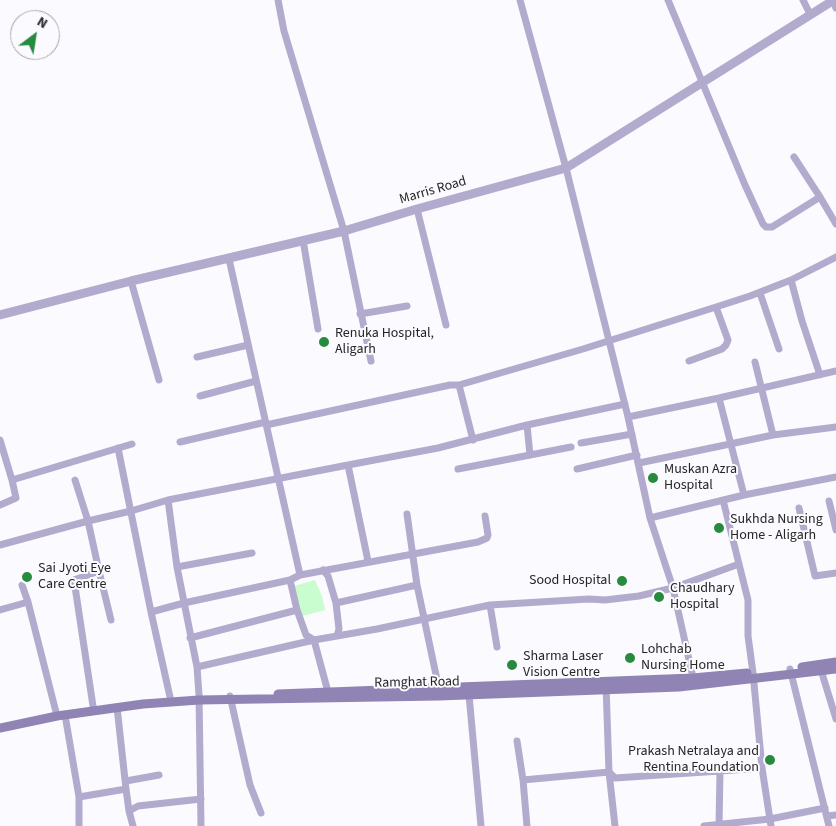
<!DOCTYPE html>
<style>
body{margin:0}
#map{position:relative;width:836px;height:826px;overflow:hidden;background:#fbfafe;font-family:"Source Sans 3",sans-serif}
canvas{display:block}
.north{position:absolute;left:10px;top:10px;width:50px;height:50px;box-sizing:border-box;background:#fbfafe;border:1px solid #a6a5a8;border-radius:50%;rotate:31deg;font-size:14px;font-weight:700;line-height:20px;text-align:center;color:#262627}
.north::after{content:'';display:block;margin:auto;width:18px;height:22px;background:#278a3f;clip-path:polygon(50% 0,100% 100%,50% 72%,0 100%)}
</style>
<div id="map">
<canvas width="836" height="826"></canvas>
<div class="north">N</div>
</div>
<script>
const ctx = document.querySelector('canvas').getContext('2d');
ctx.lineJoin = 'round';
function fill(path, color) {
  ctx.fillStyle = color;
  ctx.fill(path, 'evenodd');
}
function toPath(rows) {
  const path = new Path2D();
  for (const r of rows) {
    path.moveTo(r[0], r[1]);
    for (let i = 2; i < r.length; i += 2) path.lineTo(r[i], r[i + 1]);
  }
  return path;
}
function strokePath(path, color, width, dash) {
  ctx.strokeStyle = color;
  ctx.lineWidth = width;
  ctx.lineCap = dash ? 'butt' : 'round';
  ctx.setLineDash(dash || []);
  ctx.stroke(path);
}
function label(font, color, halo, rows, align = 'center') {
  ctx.font = font + ' "Source Sans 3",sans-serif';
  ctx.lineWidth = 4;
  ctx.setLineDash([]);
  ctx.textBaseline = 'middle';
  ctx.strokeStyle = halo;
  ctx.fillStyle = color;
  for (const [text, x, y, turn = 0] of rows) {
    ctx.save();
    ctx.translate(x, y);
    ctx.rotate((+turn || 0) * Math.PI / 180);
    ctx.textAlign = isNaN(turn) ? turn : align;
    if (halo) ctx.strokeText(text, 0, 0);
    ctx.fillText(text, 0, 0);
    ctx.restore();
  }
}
fill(toPath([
 [315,580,322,596,325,610,299,617,294,586]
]), '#c9fcce');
strokePath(toPath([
 [278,0,284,31,344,231,371,361],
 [520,0,566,168,628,417,650,518,673,588,694,682],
 [668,0,745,185,763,224,766,227,772,227,820,197,836,224],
 [803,0,810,14],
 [833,1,836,8],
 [794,157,820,197],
 [417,209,446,325],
 [303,240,318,329],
 [131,281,159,380],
 [760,293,779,349],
 [360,314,407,306],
 [197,357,248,345],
 [689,361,722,349,726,345,728,340,716,307,750,296,791,280],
 [755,362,773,435],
 [820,375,802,321,791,280,836,257],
 [459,385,473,440],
 [200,396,256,381],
 [719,398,744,495],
 [628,417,719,398,836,371],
 [266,425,450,385,459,385,583,349,716,307],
 [0,440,12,480,16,498,0,505],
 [180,442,266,422],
 [581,443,632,434],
 [118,448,151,612,170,697],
 [530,455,571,447],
 [639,463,773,435,836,427],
 [348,465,438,448,527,425],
 [458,469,530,455,527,425,625,404],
 [577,469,637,455],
 [12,480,132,444],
 [75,480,88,521,99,571,74,580,93,706],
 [723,500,748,600,748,636,753,673,762,768,771,826],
 [829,501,836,530],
 [799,508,815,576,836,573],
 [407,514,417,585,439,689],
 [650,518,744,495,836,477],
 [0,545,88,521,131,511,168,500],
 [177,567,168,500,348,465,368,561],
 [323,570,328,576,336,603,339,629,337,636],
 [99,571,111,620],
 [300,575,478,542,487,538,488,535,485,516],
 [22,585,28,602,57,716],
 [336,603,417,585],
 [490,605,589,599,605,600,639,596,673,588,739,564],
 [0,610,28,602],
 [297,610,306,635,314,640],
 [151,612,184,603,290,580],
 [190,638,297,610,290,580,300,575,229,259],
 [197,667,314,640],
 [790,669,829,826],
 [821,670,836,719],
 [606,685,609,772,615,826],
 [328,692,314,640,377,629,490,605,497,647],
 [469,695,481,826],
 [230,696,250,785,261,813],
 [65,715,79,797,79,826],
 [517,741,523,780,527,826],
 [720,771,762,768],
 [523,780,609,772,615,778,720,771,719,826],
 [126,781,159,775],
 [126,789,129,811,138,806,201,799],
 [79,797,126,789,117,707],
 [129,811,133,826],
 [827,816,836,815],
 [201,826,199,695,197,667,177,567,252,553],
 [704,826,770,819,825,808]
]), '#b3abcd', 7);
strokePath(toPath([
 [0,315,131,281,344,231,417,209,566,168,834,0]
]), '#b3abcd', 9);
strokePath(toPath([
 [802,667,836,662],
 [278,694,693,678,747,673],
 [0,728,57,716,143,704,199,700,439,696,679,687,836,669]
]), '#9084b5', 9);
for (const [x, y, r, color] of [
 [324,342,6,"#278a3f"],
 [653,478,6,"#278a3f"],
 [719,528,6,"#278a3f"],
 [27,577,6,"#278a3f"],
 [622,581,6,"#278a3f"],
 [659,597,6,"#278a3f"],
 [630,658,6,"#278a3f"],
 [512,665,6,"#278a3f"],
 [770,760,6,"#278a3f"]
]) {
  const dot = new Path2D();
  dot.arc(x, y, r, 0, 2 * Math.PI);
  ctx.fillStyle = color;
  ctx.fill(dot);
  strokePath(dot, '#fbfafe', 2);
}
label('14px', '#262627', '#fbfafe', [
 ["Marris Road",433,191,-16],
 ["Ramghat Road",417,683,-1]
]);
label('14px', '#262627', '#fbfafe', [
 ["Renuka Hospital,",335,334],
 ["Aligarh",335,350],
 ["Muskan Azra",664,470],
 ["Hospital",664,486],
 ["Sukhda Nursing",730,520],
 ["Home - Aligarh",730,536],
 ["Sai Jyoti Eye",38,569],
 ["Care Centre",38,585],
 ["Sood Hospital",611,581,"right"],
 ["Chaudhary",670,589],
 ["Hospital",670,605],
 ["Lohchab",641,650],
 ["Nursing Home",641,666],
 ["Sharma Laser",523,657],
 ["Vision Centre",523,673],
 ["Prakash Netralaya and",759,752,"right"],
 ["Rentina Foundation",759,768,"right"]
], 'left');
</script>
